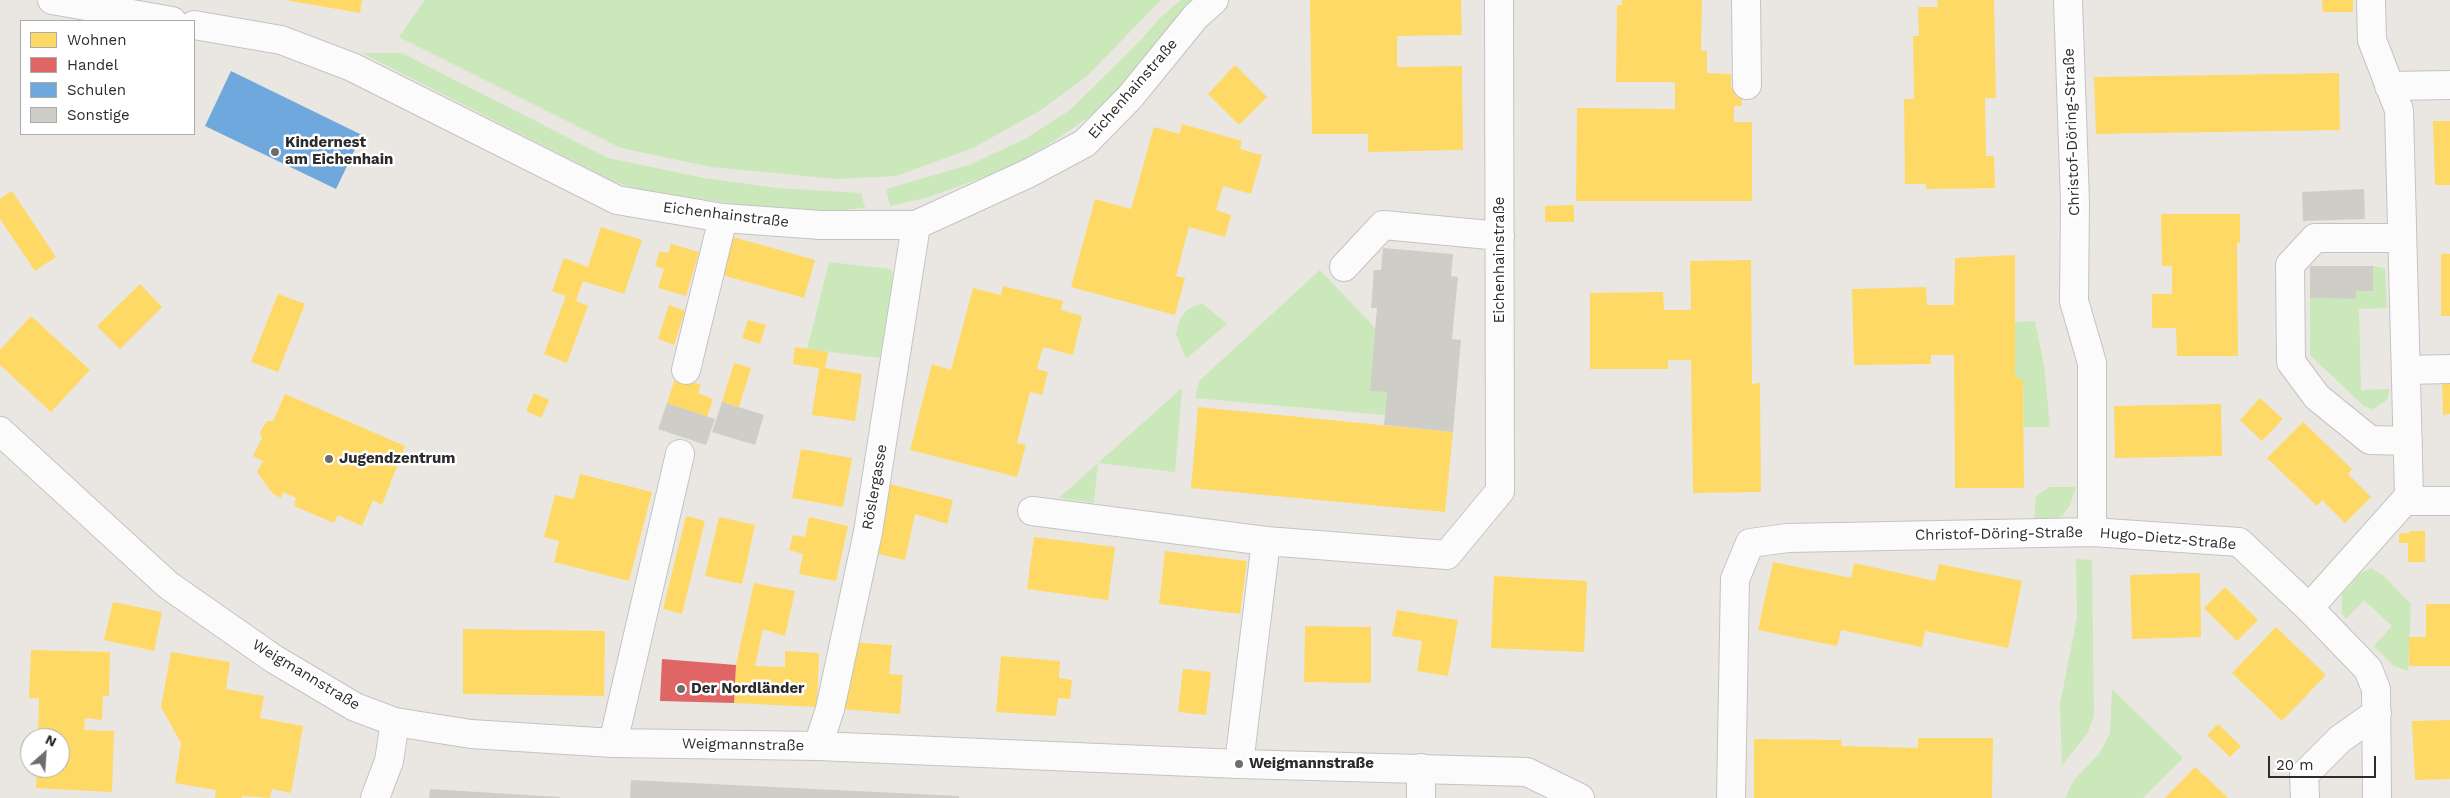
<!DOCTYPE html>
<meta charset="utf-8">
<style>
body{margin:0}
#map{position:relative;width:2450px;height:798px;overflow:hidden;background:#eae7e2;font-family:"Work Sans",sans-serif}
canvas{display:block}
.legend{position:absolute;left:20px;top:20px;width:175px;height:115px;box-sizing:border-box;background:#fff;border:1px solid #ababab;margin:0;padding:6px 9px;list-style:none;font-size:15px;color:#2c2c2c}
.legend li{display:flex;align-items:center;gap:10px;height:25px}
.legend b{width:25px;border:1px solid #ababab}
.north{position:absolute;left:20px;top:728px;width:50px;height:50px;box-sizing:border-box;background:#fff;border:1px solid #ababab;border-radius:50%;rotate:26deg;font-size:14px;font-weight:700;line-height:20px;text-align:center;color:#2c2c2c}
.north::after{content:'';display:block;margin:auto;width:18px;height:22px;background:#6e6d6c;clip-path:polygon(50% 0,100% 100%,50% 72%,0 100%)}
.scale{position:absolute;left:2268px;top:756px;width:108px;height:22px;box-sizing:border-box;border:2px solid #2c2c2c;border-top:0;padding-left:6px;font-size:15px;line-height:18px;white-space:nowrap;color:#2c2c2c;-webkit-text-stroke:4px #fff;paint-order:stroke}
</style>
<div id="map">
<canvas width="2450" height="798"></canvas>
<ul class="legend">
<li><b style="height:14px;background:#ffd966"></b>Wohnen</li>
<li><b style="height:14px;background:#e06666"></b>Handel</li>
<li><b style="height:14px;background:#6fa8dc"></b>Schulen</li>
<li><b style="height:14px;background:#cfcdc8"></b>Sonstige</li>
</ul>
<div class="north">N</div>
<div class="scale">20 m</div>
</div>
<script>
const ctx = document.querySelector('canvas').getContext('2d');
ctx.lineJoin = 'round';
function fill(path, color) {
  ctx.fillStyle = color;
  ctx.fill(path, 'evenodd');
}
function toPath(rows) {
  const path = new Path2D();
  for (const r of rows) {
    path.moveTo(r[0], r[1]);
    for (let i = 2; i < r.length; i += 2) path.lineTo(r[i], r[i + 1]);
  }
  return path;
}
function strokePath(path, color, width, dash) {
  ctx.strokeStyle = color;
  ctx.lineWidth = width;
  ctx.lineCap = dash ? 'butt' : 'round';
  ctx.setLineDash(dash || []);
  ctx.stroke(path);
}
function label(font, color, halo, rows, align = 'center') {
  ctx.font = font + ' "Work Sans",sans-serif';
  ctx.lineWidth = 5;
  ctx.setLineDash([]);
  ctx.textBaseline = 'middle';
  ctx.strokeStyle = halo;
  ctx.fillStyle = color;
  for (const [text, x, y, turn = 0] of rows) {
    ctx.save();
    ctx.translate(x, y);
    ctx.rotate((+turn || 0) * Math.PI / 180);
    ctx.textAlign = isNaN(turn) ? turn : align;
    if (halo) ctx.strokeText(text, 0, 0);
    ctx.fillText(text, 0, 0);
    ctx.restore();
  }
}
fill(toPath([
 [425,0,1161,0,1088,75,1041,110,973,148,896,176,836,179,711,167,621,148,399,37],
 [1181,0,1196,0,1124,87,1089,117,1048,145,1003,170,929,197,890,206,886,189,969,165,1025,139,1070,110,1139,42,1161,17],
 [362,53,402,53,608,158,704,178,777,188,861,193,865,208,832,211,757,207,640,190,613,181],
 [829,262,891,269,893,278,880,358,807,349],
 [2373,266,2385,268,2387,308,2359,309,2361,390,2390,389,2387,400,2373,409,2365,407,2310,355,2310,298,2355,299,2356,291],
 [1320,270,1376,329,1370,390,1387,392,1385,415,1195,398,1199,381],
 [1202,303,1227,324,1186,359,1176,334,1180,319,1188,309],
 [2035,321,2044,365,2050,427,2024,427,2023,380,2015,378,2015,322],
 [1182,388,1175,472,1098,463,1094,503,1059,498,1098,463],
 [2049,487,2076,487,2070,505,2063,515,2049,522,2034,520,2036,496],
 [2076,559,2092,560,2094,716,2087,734,2062,765,2060,704,2077,618],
 [2371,568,2384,576,2411,604,2408,671,2394,666,2374,646,2392,626,2364,600,2346,619,2342,614,2342,594,2361,573],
 [2112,689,2183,758,2143,798,2065,798,2074,780,2099,754,2110,733]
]), '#cae8b9');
fill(toPath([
 [285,0,362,0,360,13],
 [1310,0,1461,0,1462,35,1397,36,1397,67,1462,66,1463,150,1368,152,1368,134,1312,134],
 [1622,0,1702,0,1701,51,1707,51,1707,73,1731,74,1731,88,1742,88,1742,106,1734,106,1734,122,1752,122,1752,201,1576,201,1577,108,1675,109,1675,82,1616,82,1617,5,1622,5],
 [1937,0,1994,0,1996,98,1985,98,1986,156,1994,156,1995,188,1926,189,1926,184,1905,184,1904,99,1914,99,1913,36,1919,36,1918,7,1938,7],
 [2322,0,2353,0,2353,12,2323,12],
 [1235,65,1267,97,1239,125,1208,94],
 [2339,73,2340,130,2096,134,2094,77],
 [2433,121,2450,121,2450,185,2435,185],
 [1182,124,1242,141,1240,149,1262,155,1251,194,1223,186,1216,210,1231,215,1225,237,1189,227,1176,276,1185,278,1175,315,1071,287,1095,199,1131,209,1154,127,1180,134],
 [12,191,56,257,35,271,0,219,0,199],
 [1574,205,1574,222,1545,222,1545,206],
 [2161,214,2240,214,2240,243,2237,243,2238,356,2177,356,2176,328,2152,328,2152,294,2172,294,2172,266,2162,266],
 [601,227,642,240,624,294,583,281,576,301,588,306,567,363,544,354,566,296,552,291,564,258,588,267],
 [726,235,815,260,804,298,715,273],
 [671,244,699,252,686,296,658,288,664,269,655,266,660,251,668,253],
 [2441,254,2450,254,2450,316,2441,316],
 [2015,255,2015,378,2023,379,2024,488,1955,488,1954,355,1931,355,1931,364,1854,365,1852,289,1926,287,1927,305,1954,305,1955,258],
 [1751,260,1752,384,1760,383,1761,492,1693,493,1691,360,1668,360,1668,369,1590,369,1590,293,1663,292,1664,310,1691,310,1690,261],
 [140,284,162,307,120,349,97,326],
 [1003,286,1063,301,1061,310,1082,316,1073,355,1043,347,1037,369,1048,372,1042,395,1030,392,1017,443,1026,445,1017,477,910,450,932,364,951,370,973,288,1001,295],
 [278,294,305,304,278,372,251,362],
 [669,305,685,311,674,345,658,339],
 [31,316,90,370,51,412,0,365,0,350],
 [748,320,766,325,760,344,742,338],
 [795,347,828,352,825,368,862,374,855,421,812,415,819,368,793,364],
 [734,363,751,368,739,407,722,402],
 [676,376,701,385,698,393,713,399,707,417,667,403],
 [2442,380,2450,380,2450,414,2443,415],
 [534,393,549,400,541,418,526,411],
 [285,394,405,446,382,505,373,500,362,526,338,515,334,523,294,506,296,498,283,492,281,498,273,494,257,472,263,461,253,456,262,438,260,432,267,421,273,421],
 [2260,398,2283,419,2262,441,2240,420],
 [2221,404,2222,456,2115,458,2114,406],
 [1198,407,1453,432,1445,512,1191,488],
 [2303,422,2352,469,2348,474,2371,497,2345,523,2322,500,2317,506,2267,458],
 [801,449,852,458,843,507,792,498],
 [580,474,652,492,629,581,554,562,559,541,544,537,555,495,574,499],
 [890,484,953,500,947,524,915,514,905,560,874,553],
 [686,516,705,521,682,614,663,609],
 [719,517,755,525,742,584,705,576],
 [809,517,848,526,836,581,799,574,803,554,789,550,793,535,805,537],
 [2409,531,2425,531,2425,562,2408,562,2408,543,2399,543,2399,534,2409,533],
 [1034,537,1115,547,1108,600,1027,589],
 [1165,551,1247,561,1240,614,1159,604],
 [1773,562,1851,578,1854,563,1935,581,1939,564,2022,581,2008,648,1925,631,1922,647,1841,630,1837,646,1758,630],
 [2200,573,2201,637,2132,639,2130,575],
 [1494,576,1587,581,1584,652,1491,648],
 [754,583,795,591,785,636,763,629,755,666,785,667,785,651,819,653,817,707,734,703,736,665],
 [2225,587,2258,620,2237,641,2204,608],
 [113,602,162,612,154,651,104,640],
 [2426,604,2450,604,2450,666,2409,666,2409,637,2426,637],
 [1397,610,1458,620,1448,676,1417,671,1422,641,1392,636],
 [1305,626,1371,627,1371,683,1304,682],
 [2276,627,2326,675,2282,721,2232,673],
 [463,629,605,631,604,696,463,694],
 [849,642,892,645,889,674,903,675,900,714,844,709],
 [31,650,110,652,109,696,103,696,102,720,85,718,84,730,114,731,112,792,36,788,37,768,60,768,60,738,38,738,39,698,29,698],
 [171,652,230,662,226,689,264,696,260,718,303,726,291,793,272,789,270,798,242,796,242,798,215,798,216,790,175,783,181,743,161,707],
 [1001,656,1060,661,1059,678,1072,680,1070,699,1058,698,1056,716,996,712],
 [1183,669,1211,672,1206,715,1178,712],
 [2450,720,2450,779,2415,780,2412,721],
 [2218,724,2241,746,2230,757,2207,735],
 [1918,738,1993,738,1992,798,1754,798,1754,739,1842,740,1841,746,1918,748],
 [2195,767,2220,790,2228,798,2165,798]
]), '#ffd966');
fill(toPath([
 [662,659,736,665,734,703,660,701]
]), '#e06666');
fill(toPath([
 [231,71,362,135,336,189,205,126]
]), '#6fa8dc');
fill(toPath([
 [2364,189,2365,219,2303,221,2302,192],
 [1383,248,1453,254,1451,276,1458,277,1452,339,1461,340,1453,432,1384,425,1387,392,1370,391,1377,308,1371,308,1374,270,1381,270],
 [2310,266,2373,266,2373,291,2356,291,2356,299,2310,298],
 [722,402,764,415,755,445,712,432],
 [667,403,715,419,706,445,658,429],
 [631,780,959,796,959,798,630,798],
 [430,789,560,797,560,798,429,798]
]), '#cfcdc8');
const minor = toPath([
 [52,0,172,21],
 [1746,0,1747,85],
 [2371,0,2372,40,2399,110,2409,496,2309,608,2368,669,2376,689,2377,798],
 [194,25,281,40,352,67,617,200,723,218,821,225,916,225,1029,173,1085,143,1130,97,1196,16,1214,0],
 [2389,86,2450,85],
 [2402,238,2315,238,2290,265,2291,362,2317,397,2370,440,2408,441],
 [1344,267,1383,225,1500,236],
 [686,370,723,218],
 [2406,370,2450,369],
 [0,431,168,585,274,659,355,707,395,722,471,734,613,743,818,746,1239,764,1527,772,1580,798],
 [2406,501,2450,501],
 [1032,511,1266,541],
 [2092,532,2239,542,2309,608],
 [613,743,680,454],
 [818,746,830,709,868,532,916,225],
 [1239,764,1266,541,1447,555,1500,491,1499,0],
 [1421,768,1421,798],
 [375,798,389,761,395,722],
 [1731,798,1735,579,1750,543,1788,538,2092,532,2092,363,2074,301,2075,202,2068,0],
 [2305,798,2304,775,2340,739,2377,713]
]);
strokePath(minor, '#c4c3c3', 30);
strokePath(minor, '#fcfbfb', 28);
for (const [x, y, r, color] of [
 [275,152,5,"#6e6d6c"],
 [329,459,5,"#6e6d6c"],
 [681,689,5,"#6e6d6c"],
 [1239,764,5,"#6e6d6c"]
]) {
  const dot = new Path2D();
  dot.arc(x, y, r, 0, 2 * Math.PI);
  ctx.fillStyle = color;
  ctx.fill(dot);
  strokePath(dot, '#fff', 2);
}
label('15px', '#2c2c2c', '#fff', [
 ["Eichenhainstraße",1133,89,-49],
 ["Christof-Döring-Straße",2072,132,-92],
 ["Eichenhainstraße",726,215,7],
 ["Eichenhainstraße",1500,260,-90],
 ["Röslergasse",875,487,-80],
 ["Christof-Döring-Straße",1999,534,-1],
 ["Hugo-Dietz-Straße",2168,539,5],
 ["Weigmannstraße",306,675,31],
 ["Weigmannstraße",743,745,1]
]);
label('bold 15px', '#2c2c2c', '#fff', [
 ["Kindernest",285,143],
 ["am Eichenhain",285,160],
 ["Jugendzentrum",339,459],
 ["Der Nordländer",691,689],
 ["Weigmannstraße",1249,764]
], 'left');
</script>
